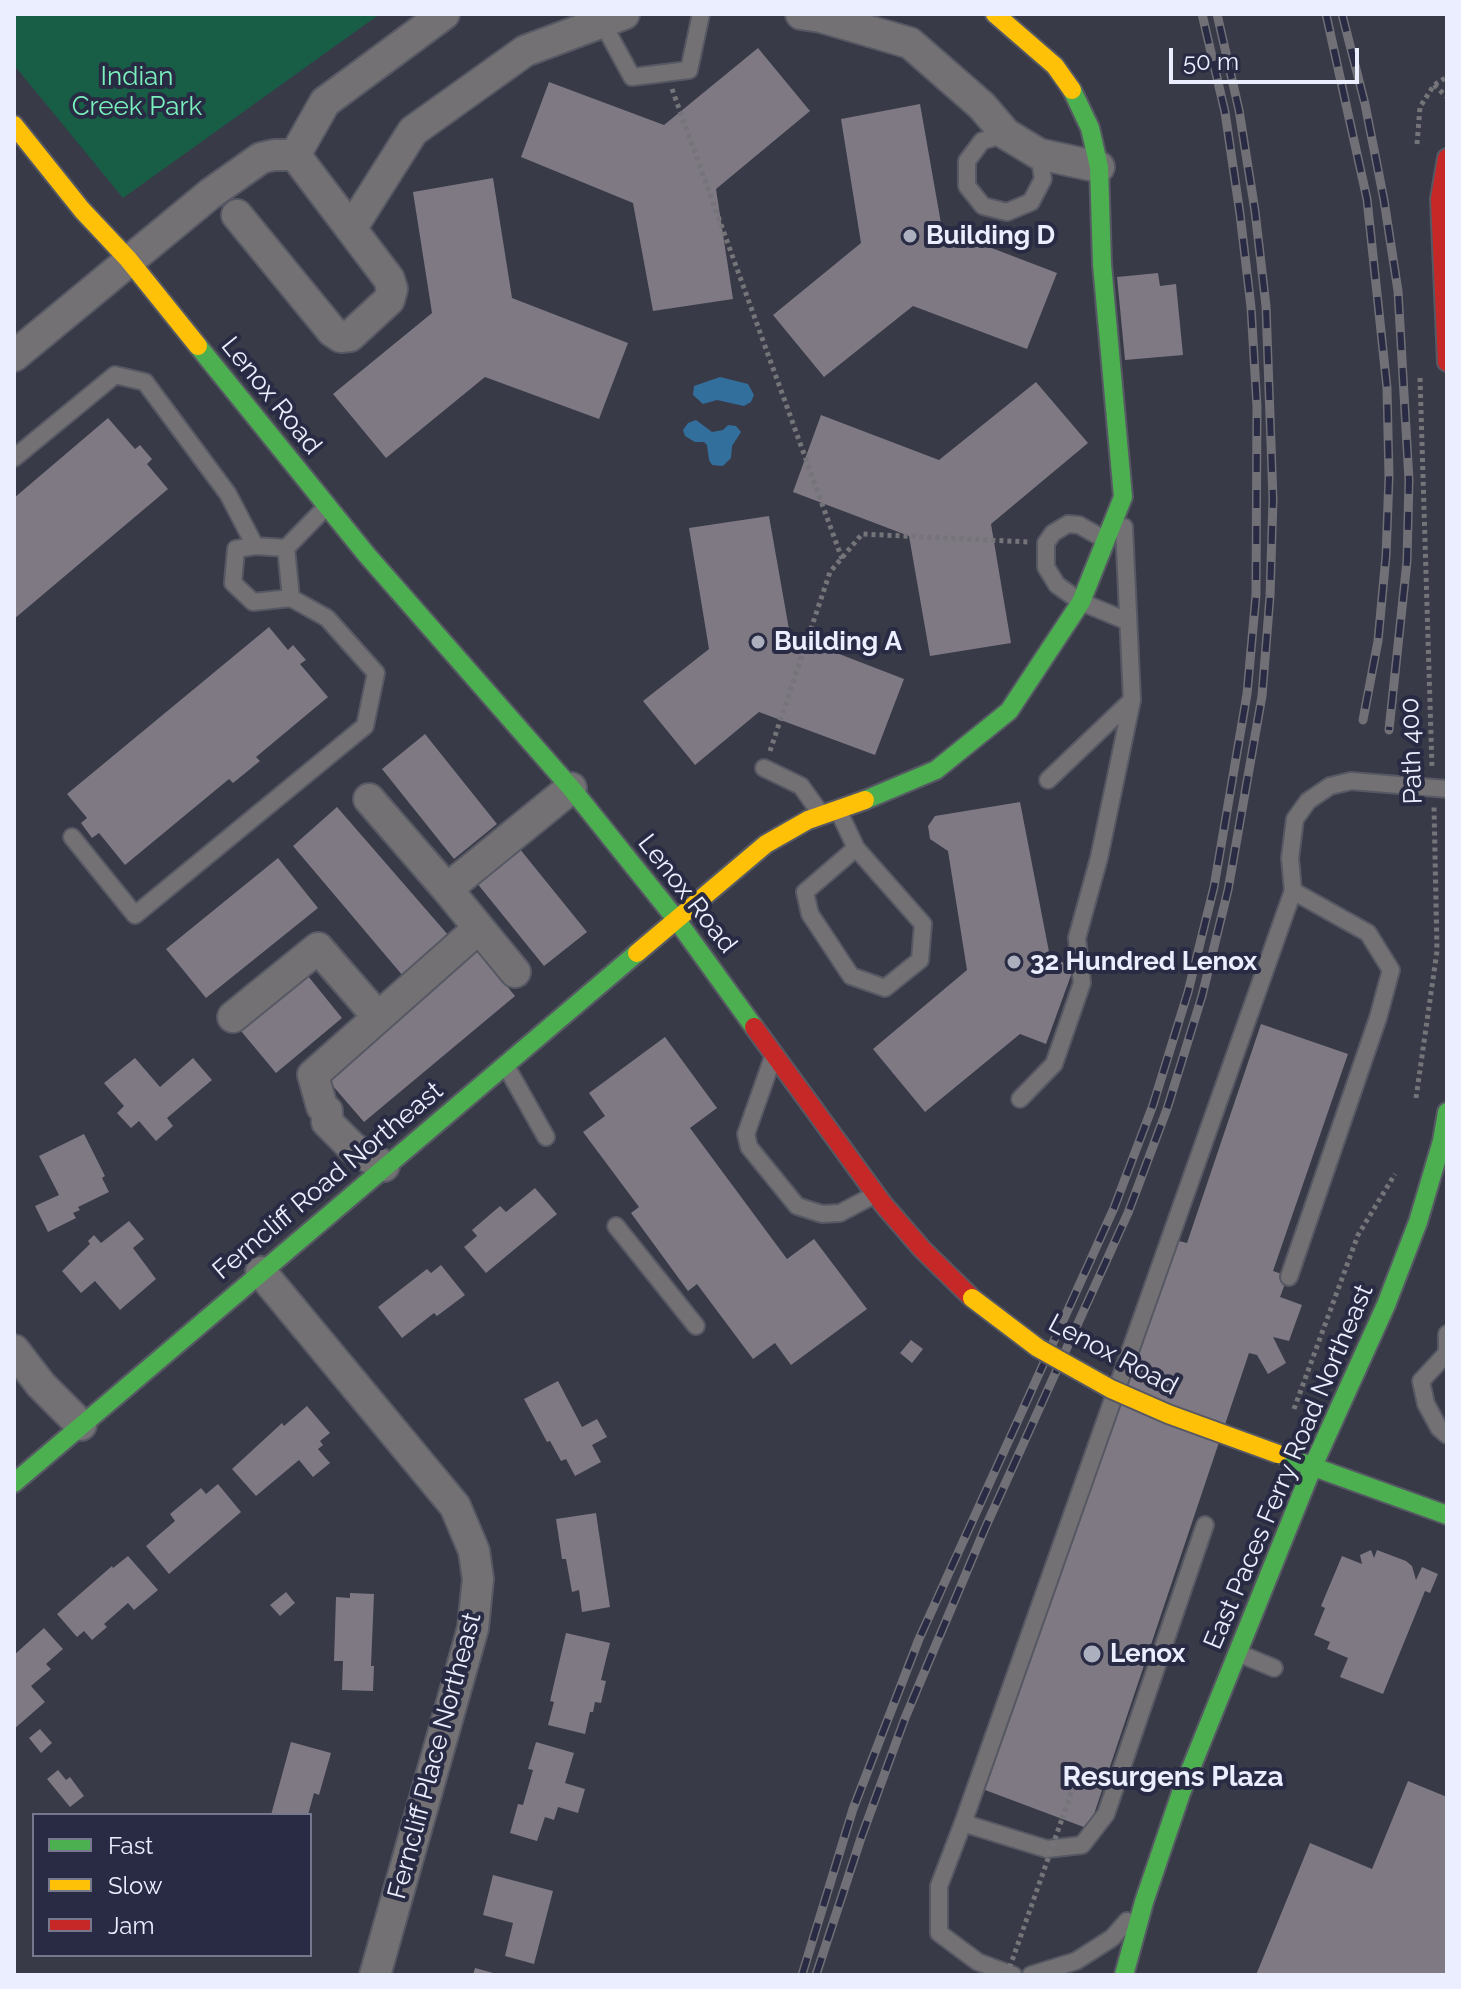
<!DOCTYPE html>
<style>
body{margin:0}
#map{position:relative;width:1461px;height:1989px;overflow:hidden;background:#383a48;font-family:Raleway,sans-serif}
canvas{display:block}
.frame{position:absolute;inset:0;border:16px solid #ebeefe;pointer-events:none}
.legend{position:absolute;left:32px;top:1813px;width:280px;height:144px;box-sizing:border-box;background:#282b43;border:2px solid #76798e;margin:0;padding:10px 14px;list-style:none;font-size:24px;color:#ebeefe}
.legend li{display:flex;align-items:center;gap:16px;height:40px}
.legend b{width:40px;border:2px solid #76798e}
.scale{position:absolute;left:1169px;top:48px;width:190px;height:36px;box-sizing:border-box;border:4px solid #ebeefe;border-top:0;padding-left:10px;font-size:24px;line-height:28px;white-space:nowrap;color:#ebeefe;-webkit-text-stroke:6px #282b43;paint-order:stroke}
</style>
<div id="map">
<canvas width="1461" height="1989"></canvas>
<div class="frame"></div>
<ul class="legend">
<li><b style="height:10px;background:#4caf50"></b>Fast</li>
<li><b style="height:10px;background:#ffc107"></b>Slow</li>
<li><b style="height:10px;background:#c62828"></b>Jam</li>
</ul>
<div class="scale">50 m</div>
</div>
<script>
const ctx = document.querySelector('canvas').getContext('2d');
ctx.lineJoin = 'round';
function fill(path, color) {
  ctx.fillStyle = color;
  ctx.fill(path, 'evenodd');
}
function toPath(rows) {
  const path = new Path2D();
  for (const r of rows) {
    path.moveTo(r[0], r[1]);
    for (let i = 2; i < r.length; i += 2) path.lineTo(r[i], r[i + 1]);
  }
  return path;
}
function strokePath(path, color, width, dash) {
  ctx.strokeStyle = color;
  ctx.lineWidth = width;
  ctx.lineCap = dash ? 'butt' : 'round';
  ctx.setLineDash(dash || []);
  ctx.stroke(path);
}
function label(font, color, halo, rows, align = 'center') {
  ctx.font = font + ' Raleway,sans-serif';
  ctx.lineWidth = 8;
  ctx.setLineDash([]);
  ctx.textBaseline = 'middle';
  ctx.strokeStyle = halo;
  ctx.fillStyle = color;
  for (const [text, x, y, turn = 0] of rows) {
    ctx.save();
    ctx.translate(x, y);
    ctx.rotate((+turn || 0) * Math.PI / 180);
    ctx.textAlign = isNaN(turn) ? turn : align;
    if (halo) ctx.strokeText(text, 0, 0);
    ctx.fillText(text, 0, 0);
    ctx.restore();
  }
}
fill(toPath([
 [14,14,380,14,123,198,14,65]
]), '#185d45');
fill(toPath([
 [720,377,748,384,754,395,751,402,744,406,717,400,703,404,693,395,694,386],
 [696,420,712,432,723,430,728,425,736,426,741,432,732,446,731,458,723,466,712,465,709,460,707,445,704,442,695,442,685,436,683,430,688,423]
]), '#336f9c');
fill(toPath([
 [758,48,810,111,716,189,733,299,653,311,633,203,521,157,549,82,664,125],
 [920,104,942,229,1057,273,1027,349,913,306,824,377,773,315,861,243,841,119],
 [493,178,512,298,628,343,599,419,485,377,386,458,333,394,432,313,413,192],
 [1158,273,1160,286,1176,284,1183,355,1125,360,1117,277],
 [1036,382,1088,443,991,524,1011,643,930,656,909,536,793,492,821,415,939,460],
 [108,418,135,449,140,445,152,459,147,464,168,489,14,619,14,498],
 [769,516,790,635,904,679,875,755,759,712,695,765,643,701,709,649,689,528],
 [269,627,288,650,293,645,306,660,300,664,328,697,256,757,260,761,233,783,229,779,125,865,99,833,92,838,81,823,87,818,67,794],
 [425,734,497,824,454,859,382,769],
 [1020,802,1050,957,1074,967,1046,1044,1020,1034,925,1112,873,1049,967,970,948,851,930,839,928,826,935,816],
 [337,807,449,936,403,976,293,846],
 [515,843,587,932,544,966,472,877],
 [278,858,318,908,206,998,166,949],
 [478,951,515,996,364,1122,326,1078],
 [308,976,342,1018,276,1073,241,1031],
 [1261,1024,1348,1054,1273,1271,1288,1276,1280,1297,1302,1305,1289,1341,1273,1337,1286,1363,1268,1374,1257,1355,1249,1353,1089,1829,985,1790,1179,1241,1187,1243],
 [665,1037,717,1108,690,1128,787,1259,814,1239,867,1309,791,1365,775,1343,753,1359,697,1284,688,1291,631,1213,639,1207,583,1132,605,1116,589,1093],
 [135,1058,160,1087,193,1058,212,1080,167,1118,173,1126,156,1141,139,1121,131,1128,117,1113,124,1106,104,1083],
 [84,1134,105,1176,102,1178,109,1192,78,1207,80,1210,73,1213,76,1218,48,1232,35,1206,59,1195,39,1156],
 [535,1188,557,1214,486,1273,464,1247,477,1236,472,1230,500,1206,506,1212],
 [129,1221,144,1239,133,1248,156,1279,120,1310,95,1281,81,1293,62,1271,90,1244,88,1241,94,1235,101,1243],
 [441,1265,465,1295,437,1316,434,1313,402,1338,378,1307,427,1269,431,1273],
 [911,1340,923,1349,912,1363,900,1353],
 [558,1381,582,1427,597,1419,607,1437,592,1445,601,1462,575,1476,566,1459,561,1461,550,1441,547,1442,524,1399],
 [307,1406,330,1433,320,1441,323,1445,318,1449,330,1463,313,1477,299,1460,256,1496,232,1469,282,1423,284,1426],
 [218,1484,241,1512,169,1574,146,1546,175,1521,170,1514,201,1488,206,1494],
 [596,1513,610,1607,582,1612,579,1590,572,1592,566,1559,562,1559,556,1519],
 [1371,1550,1374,1558,1377,1550,1406,1561,1412,1566,1416,1580,1422,1567,1438,1574,1430,1593,1425,1591,1383,1694,1340,1677,1348,1658,1327,1649,1330,1642,1314,1635,1325,1608,1321,1606,1342,1556,1362,1564,1360,1555],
 [128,1556,158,1590,134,1610,128,1603,104,1624,107,1627,92,1640,84,1631,77,1637,57,1614,112,1566,113,1568],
 [286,1592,295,1603,280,1616,270,1605],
 [350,1593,374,1594,371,1666,374,1666,373,1691,342,1690,343,1661,334,1661,336,1597,350,1598],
 [44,1628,63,1649,46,1664,51,1669,31,1686,45,1702,14,1729,14,1655],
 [566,1633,610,1643,601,1680,606,1681,601,1703,595,1702,593,1712,590,1712,585,1734,548,1725,554,1702,550,1701],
 [40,1729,52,1743,41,1753,29,1738],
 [291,1742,331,1753,319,1795,314,1793,308,1815,271,1815],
 [536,1742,574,1753,565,1783,585,1789,578,1813,558,1807,554,1820,545,1817,537,1841,510,1833,518,1804,523,1805,533,1770,528,1769],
 [58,1770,66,1780,70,1777,84,1796,70,1807,47,1779],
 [1408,1781,1447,1797,1447,1975,1256,1975,1310,1843,1372,1869],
 [493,1875,553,1891,534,1964,505,1956,513,1923,483,1915],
 [475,1968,497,1974,497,1975,473,1975]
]), '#7e7983');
const lane = toPath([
 [602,22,632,77,689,70,701,14],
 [1006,134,982,141,967,161,967,186,983,206,1007,212,1031,202,1043,179,1039,154],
 [14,458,115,375,145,382,228,494,255,546],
 [1104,539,1079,525,1068,524,1053,533,1046,543,1046,567,1057,585,1081,602,1127,621],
 [286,548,255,546,236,549,233,583,253,602,291,598],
 [764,768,801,786,821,814],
 [1048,780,1132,700],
 [839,812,856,848,923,924,920,960,885,988,851,976,810,914,805,892,856,848],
 [72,837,135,915,365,726,376,673,327,618,291,598,286,548,326,507],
 [772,1060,746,1134,749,1147,797,1206,822,1214,840,1213,876,1194],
 [506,1066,546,1137],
 [1020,1099,1054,1064,1082,983,1077,938,1099,858,1132,700,1124,527],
 [616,1226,696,1326],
 [1289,1277,1378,1018,1391,970,1368,933,1293,891],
 [1447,1334,1447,1357],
 [1446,1354,1421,1381,1426,1404,1439,1428,1447,1435],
 [1238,1653,1274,1668],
 [963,1823,1047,1849,1082,1845,1106,1814,1205,1525],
 [1013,1975,978,1962,939,1933,939,1886,963,1823,1293,891,1290,858,1295,819,1308,801,1330,786,1351,781,1447,789],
 [1031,1975,1076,1961,1112,1938,1127,1921]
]);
const street = toPath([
 [801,14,821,17,910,43,982,106,1006,134,1039,154,1099,167],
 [237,215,332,331,341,337,350,336,389,300,392,289,389,279,295,155],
 [351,229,413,131,525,51,624,14],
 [14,356,210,194,261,158,274,155,295,155,325,102,444,14],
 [369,799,447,889,571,788],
 [447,889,515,972],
 [233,1017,318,948,378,1017],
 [384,1166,353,1148,327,1122,327,1111,322,1107,313,1075,479,928],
 [261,1272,455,1506,474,1551,478,1579,473,1628,375,1975],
 [14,1350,41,1385,81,1425]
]);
const fast = toPath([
 [198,346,366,554,571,788,676,919,754,1027],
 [865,800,936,770,1009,711,1081,602,1123,497,1102,264,1099,167,1090,128,1072,90],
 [1286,1457,1447,1515],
 [14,1483,637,953],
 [1124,1975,1144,1902,1181,1793,1313,1466,1386,1305,1418,1222,1442,1141,1447,1112]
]);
const slow = toPath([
 [995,14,1055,66,1072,90],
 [14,125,82,210,128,259,198,346],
 [637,953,766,844,808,820,865,800]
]);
const jam = toPath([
 [1447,158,1440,199,1447,362],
 [754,1027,883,1204,922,1249,972,1298]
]);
strokePath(lane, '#565863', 20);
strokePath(street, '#565863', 34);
strokePath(fast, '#565863', 22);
strokePath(slow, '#565863', 22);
strokePath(jam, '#565863', 22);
strokePath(toPath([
 [1434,85,1447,97],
 [672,89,842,559],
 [1417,144,1420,107,1434,85,1447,77],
 [1420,378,1432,768],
 [770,751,830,572,862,534,1029,542],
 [1416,1098,1437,951,1434,806],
 [1294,1409,1358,1235,1395,1174],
 [1062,1819,1072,1791]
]), '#757479', 5, [4, 4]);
strokePath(lane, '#747174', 16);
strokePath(street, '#747174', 30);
strokePath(fast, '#4caf50', 18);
strokePath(slow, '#ffc107', 18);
strokePath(jam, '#c62828', 18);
const rail = toPath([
 [1326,14,1367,199,1387,388,1389,477,1386,556,1378,641,1363,720],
 [1342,14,1365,104,1384,200,1398,291,1409,480,1407,561,1389,730],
 [802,1975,853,1809,919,1639,1114,1208,1153,1105,1188,992,1214,887,1247,694,1256,595,1257,407,1251,307,1240,214,1225,112,1202,14],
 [816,1975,861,1838,905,1718,986,1526,1128,1213,1167,1109,1202,996,1228,890,1262,696,1270,596,1273,499,1266,306,1255,211,1239,110,1217,14]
]);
strokePath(rail, '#717077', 9);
strokePath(rail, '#282b43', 6, [18]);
const slowBridge = toPath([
 [972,1298,1038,1348,1111,1389,1168,1414,1278,1454]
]);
strokePath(slowBridge, '#565863', 22, []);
strokePath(toPath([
 [1007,1975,1062,1819]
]), '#757479', 5, [4, 4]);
strokePath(slowBridge, '#ffc107', 18);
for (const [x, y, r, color] of [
 [910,236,8,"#acafbe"],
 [758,642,8,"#acafbe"],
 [1014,962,8,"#acafbe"],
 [1092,1654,10,"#acafbe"]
]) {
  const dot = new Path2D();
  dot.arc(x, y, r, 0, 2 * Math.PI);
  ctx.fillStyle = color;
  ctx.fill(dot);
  strokePath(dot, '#282b43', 3);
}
label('26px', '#7af0bd', '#282b43', [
 ["Indian",137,77],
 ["Creek Park",137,107]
]);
label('bold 26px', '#ebeefe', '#282b43', [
 ["Building D",926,236],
 ["Building A",774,642],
 ["32 Hundred Lenox",1030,962],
 ["Lenox",1110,1654]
], 'left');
label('26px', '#ebeefe', '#282b43', [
 ["Lenox Road",271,396,51],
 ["Path 400",1412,751,-92],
 ["Lenox Road",687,894,52],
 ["Ferncliff Road Northeast",328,1181,-40],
 ["Lenox Road",1113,1355,28],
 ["East Paces Ferry Road Northeast",1289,1467,-67],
 ["Ferncliff Place Northeast",435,1756,-75]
]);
label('bold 28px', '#ebeefe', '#282b43', [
 ["Resurgens Plaza",1173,1778]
]);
</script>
